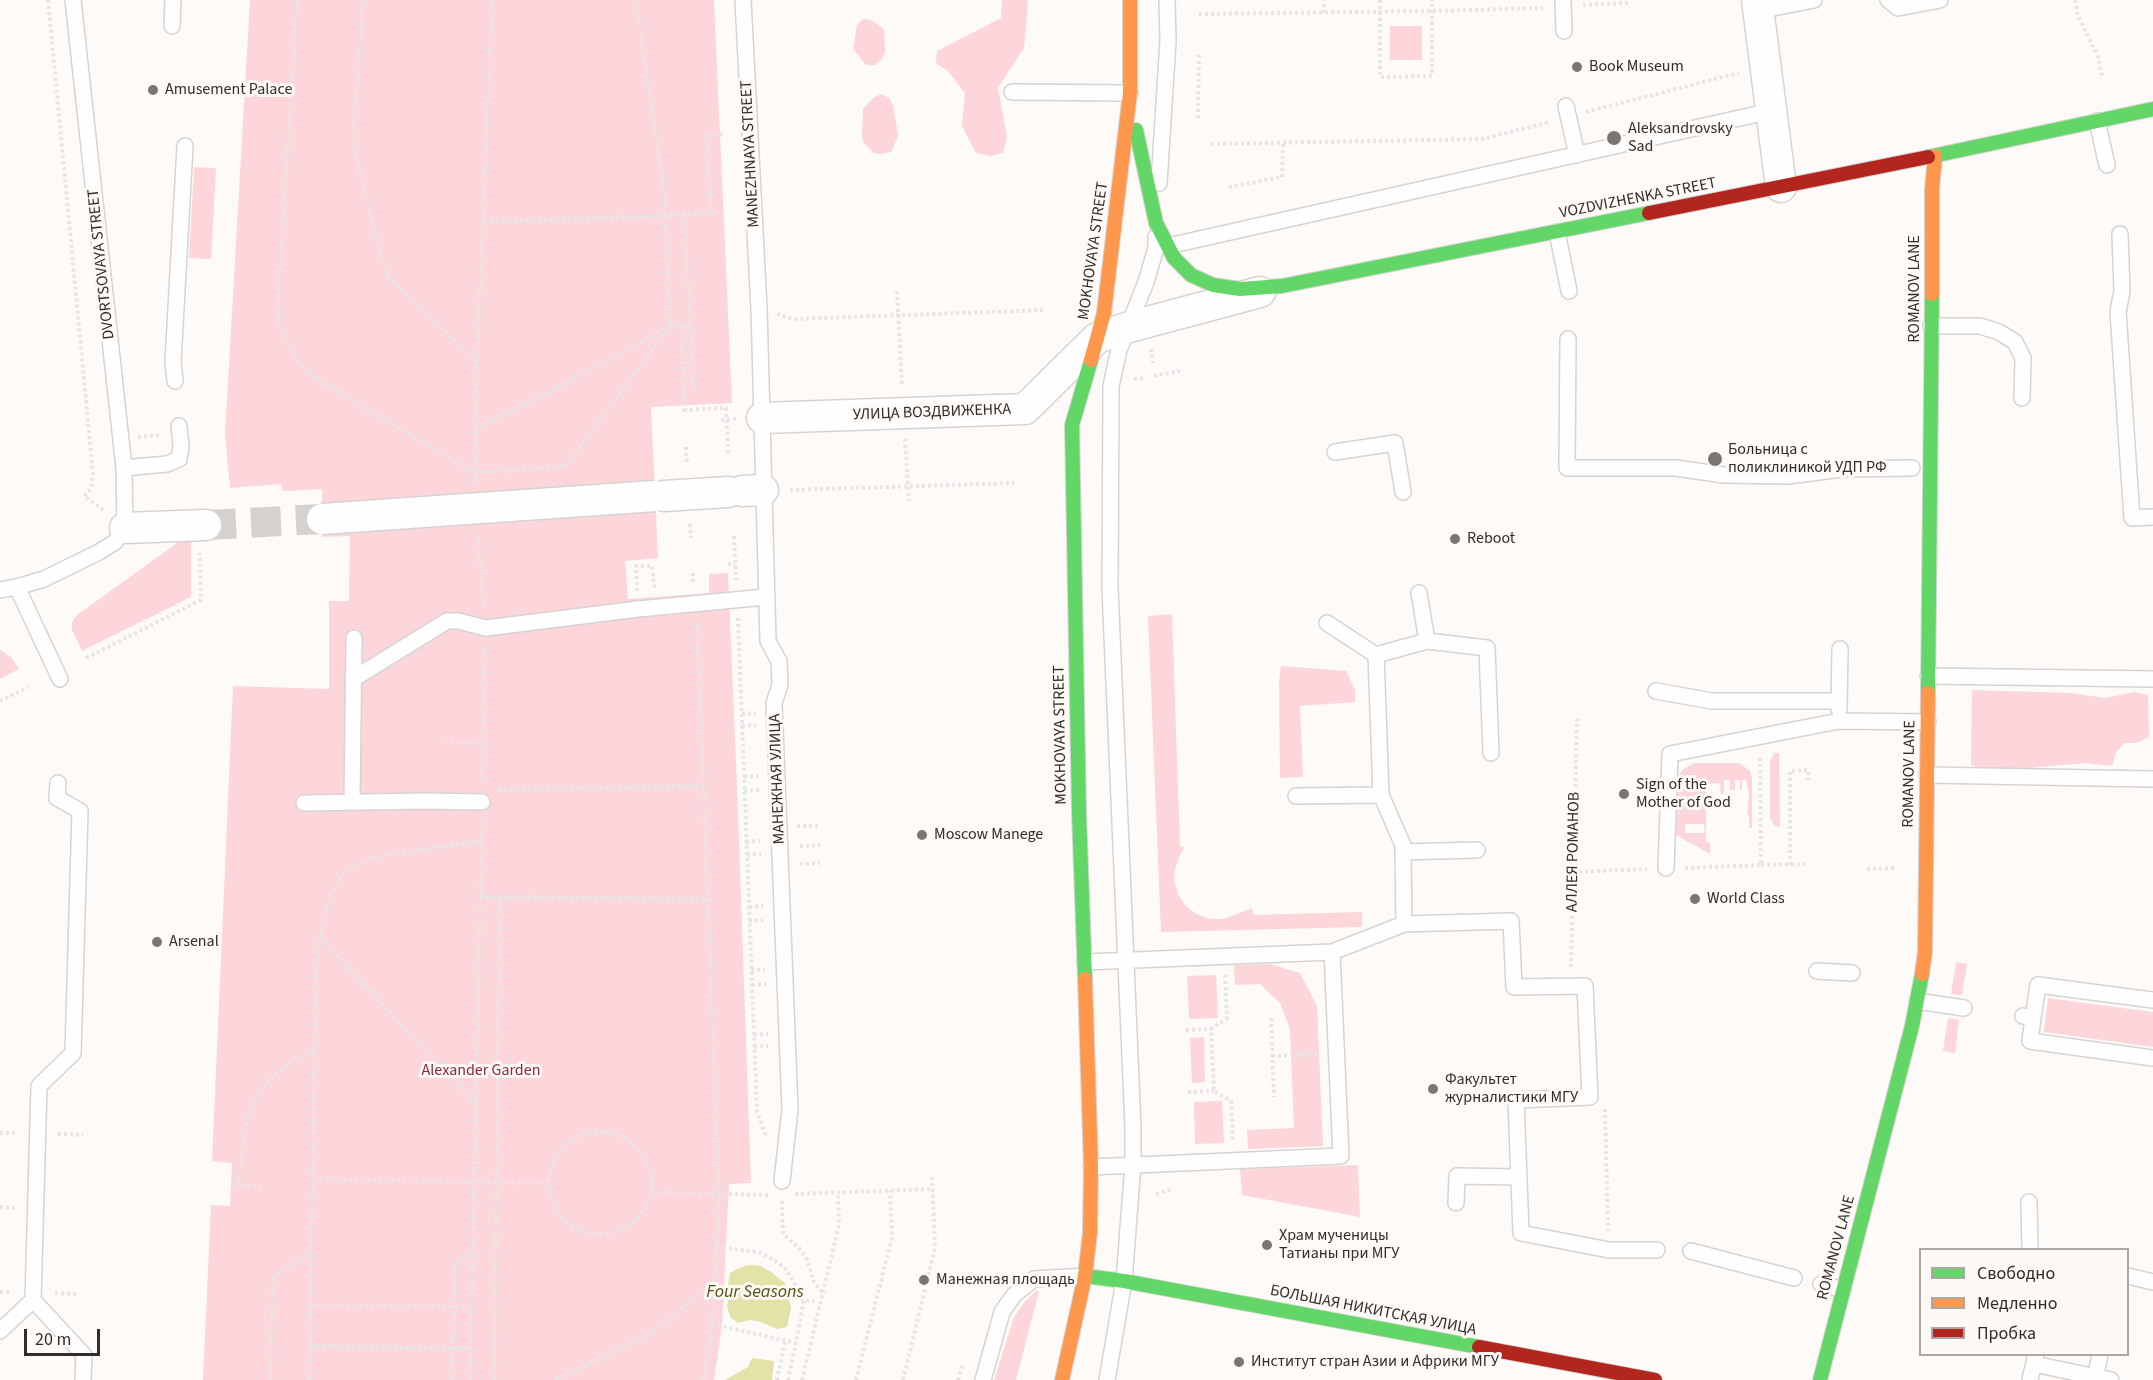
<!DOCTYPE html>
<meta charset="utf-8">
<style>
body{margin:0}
#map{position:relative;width:2153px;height:1380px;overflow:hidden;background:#fdfaf8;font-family:"Source Sans 3",sans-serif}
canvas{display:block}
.legend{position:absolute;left:1919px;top:1248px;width:210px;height:108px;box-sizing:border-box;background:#fff9f6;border:2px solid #aca7a5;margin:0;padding:8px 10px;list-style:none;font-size:18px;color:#302d2b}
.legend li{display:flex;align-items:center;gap:12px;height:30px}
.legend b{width:30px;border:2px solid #aca7a5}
.scale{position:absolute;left:24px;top:1329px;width:76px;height:27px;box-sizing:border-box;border:3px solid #302d2b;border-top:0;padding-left:8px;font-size:18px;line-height:21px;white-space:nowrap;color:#302d2b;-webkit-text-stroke:4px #fff9f6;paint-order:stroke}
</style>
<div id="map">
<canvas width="2153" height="1380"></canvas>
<ul class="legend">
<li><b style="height:8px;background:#63d668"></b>Свободно</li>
<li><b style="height:8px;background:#ff974d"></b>Медленно</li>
<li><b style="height:8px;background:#b3261e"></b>Пробка</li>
</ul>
<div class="scale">20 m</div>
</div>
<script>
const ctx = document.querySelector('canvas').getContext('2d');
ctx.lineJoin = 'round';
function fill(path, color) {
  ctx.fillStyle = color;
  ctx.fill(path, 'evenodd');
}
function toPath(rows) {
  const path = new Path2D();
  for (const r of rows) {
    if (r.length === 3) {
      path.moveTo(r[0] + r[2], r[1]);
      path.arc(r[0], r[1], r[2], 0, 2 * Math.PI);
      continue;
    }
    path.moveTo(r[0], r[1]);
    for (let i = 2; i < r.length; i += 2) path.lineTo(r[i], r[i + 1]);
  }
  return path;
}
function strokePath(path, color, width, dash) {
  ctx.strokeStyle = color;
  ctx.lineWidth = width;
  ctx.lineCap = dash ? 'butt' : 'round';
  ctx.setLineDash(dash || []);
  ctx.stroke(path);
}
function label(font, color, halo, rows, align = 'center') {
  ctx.font = font + ' "Source Sans 3",sans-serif';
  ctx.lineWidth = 6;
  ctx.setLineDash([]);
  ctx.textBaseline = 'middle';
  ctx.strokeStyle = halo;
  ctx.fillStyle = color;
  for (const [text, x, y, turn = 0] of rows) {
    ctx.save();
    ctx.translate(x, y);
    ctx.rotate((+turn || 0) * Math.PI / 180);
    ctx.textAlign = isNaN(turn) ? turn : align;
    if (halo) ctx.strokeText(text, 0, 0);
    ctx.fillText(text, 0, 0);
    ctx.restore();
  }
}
fill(toPath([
 [250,0,714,0,732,403,651,407,658,558,625,561,628,599,709,593,709,574,728,573,737,785,751,1183,729,1184,722,1325,714,1380,203,1380,211,1205,230,1206,232,1163,212,1161,233,686,329,689,329,601,349,601,350,536,322,537,322,489,286,491,282,490,281,484,230,488,225,434],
 [1002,0,1028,0,1027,14,1024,48,998,88,1007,137,1003,153,990,156,976,153,962,126,965,93,948,71,936,63,937,51,1001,18],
 [863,19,871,20,884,29,885,53,881,60,874,65,866,65,853,49,857,25],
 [1390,26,1422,26,1422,60,1390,60],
 [882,94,889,98,893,105,898,136,891,152,882,154,874,153,863,142,862,133,863,109,874,97],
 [194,167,216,168,211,259,189,258],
 [184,538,191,538,191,597,82,651,72,630,72,622,77,615],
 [1172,614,1180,846,1185,847,1180,855,1175,869,1174,881,1178,894,1186,906,1196,914,1210,919,1224,919,1252,908,1253,915,1362,912,1362,927,1161,932,1148,616],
 [0,650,12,658,19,669,0,679],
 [1281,666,1346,671,1355,690,1355,702,1300,706,1303,777,1280,778,1279,682],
 [1972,690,2069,693,2106,698,2134,692,2148,695,2149,737,2137,743,2124,743,2116,753,2112,766,2085,763,1992,771,1971,765],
 [1774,753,1779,753,1780,827,1775,826,1770,818,1770,761],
 [1694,763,1739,763,1750,771,1752,778,1752,828,1749,828,1749,815,1747,815,1749,794,1746,780,1742,780,1742,790,1740,790,1740,780,1735,780,1735,790,1730,790,1730,780,1724,780,1724,794,1721,794,1720,783,1706,784,1706,842,1710,843,1710,854,1676,835,1678,778,1682,770],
 [1685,824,1704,824,1705,833,1685,833],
 [1956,962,1967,964,1962,995,1951,994],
 [1270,964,1300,973,1317,1006,1323,1146,1248,1149,1247,1130,1294,1128,1290,1029,1280,1003,1260,984,1235,985,1234,965],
 [1216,975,1218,1018,1189,1019,1187,976],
 [2048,998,2153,1012,2153,1047,2044,1032],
 [1948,1018,1959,1020,1955,1053,1943,1051],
 [1204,1037,1205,1082,1192,1083,1190,1038],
 [1222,1101,1224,1143,1195,1144,1194,1102],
 [1358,1165,1360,1217,1242,1195,1240,1169],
 [1036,1291,1039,1291,1016,1380,994,1380,1014,1317,1025,1301]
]), '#fdd6db');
fill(toPath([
 [750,1265,761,1266,771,1272,785,1283,791,1307,787,1327,777,1329,758,1321,750,1320,738,1323,731,1318,727,1307,728,1300,727,1291,730,1273,741,1267],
 [752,1358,774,1361,772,1380,725,1380,748,1367]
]), '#e3e2a9');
strokePath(toPath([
 [206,525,322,519]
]), '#d4d1cf', 30, [30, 15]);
const lane = toPath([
 [743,0,759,308,768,641,779,661,780,685,774,703,790,1109,782,1181],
 [1563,0,1564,31],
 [1888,0,1898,8,1940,0],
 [1758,11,1814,0],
 [172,26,173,0],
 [1012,92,1130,93],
 [1566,106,1577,155],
 [2097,121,2107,165],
 [1159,183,1168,41,1167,0],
 [1557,232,1569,291],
 [2120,234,2122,291,2118,312,2132,518,2153,517],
 [1168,246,1771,111],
 [1931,326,1980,326,1999,332,2015,342,2023,358,2022,398],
 [1568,339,1567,468,1676,468,1724,475,1788,476,1842,469,1912,468],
 [175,381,173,362,185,146],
 [1335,452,1395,443,1403,492],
 [124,468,167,464,179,459,181,446,179,426],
 [17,587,60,679],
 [0,590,17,587,44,579,99,552,115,542,125,528,124,468,73,0],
 [1327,623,1376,655],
 [1427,641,1487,648,1491,753],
 [1928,676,2153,679],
 [353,679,447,621,458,621,486,628,638,609,766,597],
 [1656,691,1712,701,1839,701],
 [1839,709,1840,649],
 [1927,775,2153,779],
 [1381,795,1376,655,1427,641,1419,593],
 [1296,796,1381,795,1403,845,1403,852],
 [352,802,354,638],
 [304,803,425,801,482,802],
 [1666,868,1670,754,1839,721,1928,722],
 [1404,924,1403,852,1477,850],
 [1085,962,1332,952,1404,924,1511,921,1514,987,1585,986,1590,1097,1516,1100,1521,1233,1609,1250,1657,1250],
 [1817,971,1852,973],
 [1917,1001,1964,1008],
 [2023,1016,2033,1018,2030,1041,2153,1058],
 [2033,1018,2038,985,2153,1000],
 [1091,1167,1341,1156,1332,952],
 [2029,1202,2030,1250],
 [1456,1203,1457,1176,1519,1177],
 [1691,1251,1794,1278],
 [2128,1276,2153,1282],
 [1821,1284,1843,1290],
 [33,1300,39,1086,73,1053,80,811,57,798,58,783],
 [0,1331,33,1300,84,1355,83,1380],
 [2034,1364,2111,1380],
 [983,1380,1002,1312,1014,1295,1034,1279,1085,1276],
 [1107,1380,1124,1281,1133,1164,1133,1127,1110,588,1111,386,1119,350,1146,282,1156,248,1156,237],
 [2030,1380,2036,1354],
 [2095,1380,2100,1354]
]);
const street = toPath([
 [1757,0,1781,187],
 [762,418,1025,409,1097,338,1129,327,1260,292],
 [742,491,763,490],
 [664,496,728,492],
 [125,528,206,525]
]);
const fast = toPath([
 [1136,130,1156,223,1174,258,1191,275,1213,285,1240,289,1282,286,1649,213],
 [1928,157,2153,109],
 [1928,693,1932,294],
 [1085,979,1079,813,1072,425,1091,360],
 [1085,1276,1124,1281,1479,1347],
 [1820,1380,1912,1026,1922,974]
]);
const slow = toPath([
 [1932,294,1932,189,1935,156],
 [1091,360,1104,313,1130,93,1130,0],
 [1922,974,1925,952,1928,693],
 [1062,1380,1085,1276,1090,1233,1091,1167,1085,979]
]);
const jam = toPath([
 [1649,213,1928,157],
 [1479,1347,1655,1380]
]);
strokePath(lane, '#d6d4d2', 18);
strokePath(street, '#d6d4d2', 33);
strokePath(fast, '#d6d4d2', 16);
strokePath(slow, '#d6d4d2', 16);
strokePath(jam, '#d6d4d2', 16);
strokePath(toPath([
 [48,0,93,474,91,489,84,496,106,512],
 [297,0,278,301,280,326,289,348,305,369,325,384,475,473,566,466,670,326,664,191,636,0],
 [363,0,353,143,381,258,390,279,477,362],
 [1380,0,1380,77,1432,76,1432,0],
 [2075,0,2078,16,2098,57,2102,76],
 [1583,5,1629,3],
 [1324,13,1324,0],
 [1199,14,1432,11,1543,8],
 [1586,112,1739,73],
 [1198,118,1199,55],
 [1211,144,1482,139,1550,122],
 [1229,187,1282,177,1283,142],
 [711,212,706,136,725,134],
 [684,214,694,393],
 [484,222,665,216,716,212],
 [897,291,902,386],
 [777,314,793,319,1046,310],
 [682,325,684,413],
 [1151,349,1153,363],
 [1154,376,1180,371],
 [1134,379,1144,378],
 [684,410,726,408,728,453],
 [721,420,737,419],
 [476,428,551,391,670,326,690,324],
 [138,437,161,435],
 [905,439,909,501],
 [686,447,687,465],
 [476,482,477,362,492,0],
 [790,490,1014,483],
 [690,524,691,538],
 [478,535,484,608],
 [734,536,736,580],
 [728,564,735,564],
 [693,573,693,583],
 [637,591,636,566,652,566,654,586,657,586],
 [738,618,757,1112,766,1136],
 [697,623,719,1195,712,1324,704,1380],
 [86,658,201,600,200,553],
 [0,701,28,687],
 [742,714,756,713],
 [742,726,756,725],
 [445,742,483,744],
 [744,777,758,776],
 [482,782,485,646],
 [498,790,703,786],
 [744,791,759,790],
 [797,826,819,826],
 [746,842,760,841],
 [800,846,820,845],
 [747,855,761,854],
 [800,864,820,863],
 [1761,865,1808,864],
 [1790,865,1790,771,1808,770,1808,780],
 [1685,868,1761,865,1760,756],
 [1867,869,1895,868],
 [1573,872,1647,869],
 [480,897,709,899],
 [749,907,763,906],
 [749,921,763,920],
 [320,937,476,1104],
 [1571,967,1577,719],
 [751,970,765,970],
 [1225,975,1227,1018,1211,1029,1214,1091,1231,1101,1233,1141],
 [752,985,766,984],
 [1271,1018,1274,1097],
 [1186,1030,1211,1029],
 [754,1035,768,1034],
 [754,1047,768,1046],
 [1272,1056,1318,1054],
 [1188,1092,1214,1091],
 [1605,1109,1608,1231],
 [600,1183,51],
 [0,1133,17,1133],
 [58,1134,83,1135],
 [313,1179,548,1183],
 [262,1186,238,1185,247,1119,255,1099,268,1081,294,1059,315,1050],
 [651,1192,770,1195],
 [795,1194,933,1189],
 [1156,1194,1172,1189],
 [782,1201,783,1234,799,1248,807,1259,814,1282,823,1293],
 [0,1207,17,1208],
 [717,1247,758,1252,769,1257,785,1268,794,1282,800,1299,804,1299],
 [0,1292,11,1292],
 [55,1293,77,1294],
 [311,1305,471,1307],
 [712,1324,796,1343,804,1300,814,1301],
 [310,1346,470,1349],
 [270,1380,273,1278,311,1252],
 [309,1380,316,966,320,936,331,893,345,871,365,860,391,854,481,841],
 [452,1380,455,1262,472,1253],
 [470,1380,482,820],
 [494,1380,500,896],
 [556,1380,656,1330,714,1281],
 [777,1380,785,1341],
 [788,1380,796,1343],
 [802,1380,839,1225,838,1193],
 [856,1380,892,1238,890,1191],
 [903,1380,935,1248,932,1175],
 [958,1380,962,1366]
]), '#e7e6e5', 4, [3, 3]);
strokePath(lane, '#fffefe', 15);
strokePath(street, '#fffefe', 30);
strokePath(fast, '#63d668', 14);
strokePath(slow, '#ff974d', 14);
strokePath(jam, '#b3261e', 14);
const streetBridge = toPath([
 [322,519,655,496]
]);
strokePath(streetBridge, '#d6d4d2', 33, []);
strokePath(streetBridge, '#fffefe', 30);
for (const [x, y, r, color] of [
 [1577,67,6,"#787573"],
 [153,90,6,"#787573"],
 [1614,138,8,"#787573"],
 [1715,459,8,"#787573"],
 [1455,539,6,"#787573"],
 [1624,794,6,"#787573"],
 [922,835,6,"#787573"],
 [1695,899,6,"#787573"],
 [157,942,6,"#787573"],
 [1433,1089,6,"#787573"],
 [1267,1245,6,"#787573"],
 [924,1280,6,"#787573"],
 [1239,1362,6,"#787573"]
]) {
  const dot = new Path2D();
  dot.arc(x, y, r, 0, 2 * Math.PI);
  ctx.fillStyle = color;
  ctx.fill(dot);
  strokePath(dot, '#fff9f6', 2);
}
label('16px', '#302d2b', '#fff9f6', [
 ["Book Museum",1589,67],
 ["Amusement Palace",165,90],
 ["Aleksandrovsky",1628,129],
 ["Sad",1628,147],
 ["Больница с",1728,450],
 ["поликлиникой УДП РФ",1728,468],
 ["Reboot",1467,539],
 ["Sign of the",1636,785],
 ["Mother of God",1636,803],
 ["Moscow Manege",934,835],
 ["World Class",1707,899],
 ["Arsenal",169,942],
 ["Факультет",1445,1080],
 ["журналистики МГУ",1445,1098],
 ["Храм мученицы",1279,1236],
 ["Татианы при МГУ",1279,1254],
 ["Манежная площадь",936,1280],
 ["Институт стран Азии и Африки МГУ",1251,1362]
], 'left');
label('16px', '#302d2b', '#fff9f6', [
 ["MANEZHNAYA STREET",751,154,-93],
 ["VOZDVIZHENKA STREET",1638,199,-11],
 ["MOKHOVAYA STREET",1094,251,-82],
 ["DVORTSOVAYA STREET",102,264,-96],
 ["ROMANOV LANE",1915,289,-90],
 ["УЛИЦА ВОЗДВИЖЕНКА",932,413,-2],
 ["MOKHOVAYA STREET",1061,735,-91],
 ["ROMANOV LANE",1910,774,-89],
 ["МАНЕЖНАЯ УЛИЦА",778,779,-92],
 ["АЛЛЕЯ РОМАНОВ",1574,852,-89],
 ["ROMANOV LANE",1837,1248,-75],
 ["БОЛЬШАЯ НИКИТСКАЯ УЛИЦА",1373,1311,11]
]);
label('16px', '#892843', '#fff9f6', [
 ["Alexander Garden",481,1071]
]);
label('italic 18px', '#535216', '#fff9f6', [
 ["Four Seasons",755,1293]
]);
</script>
